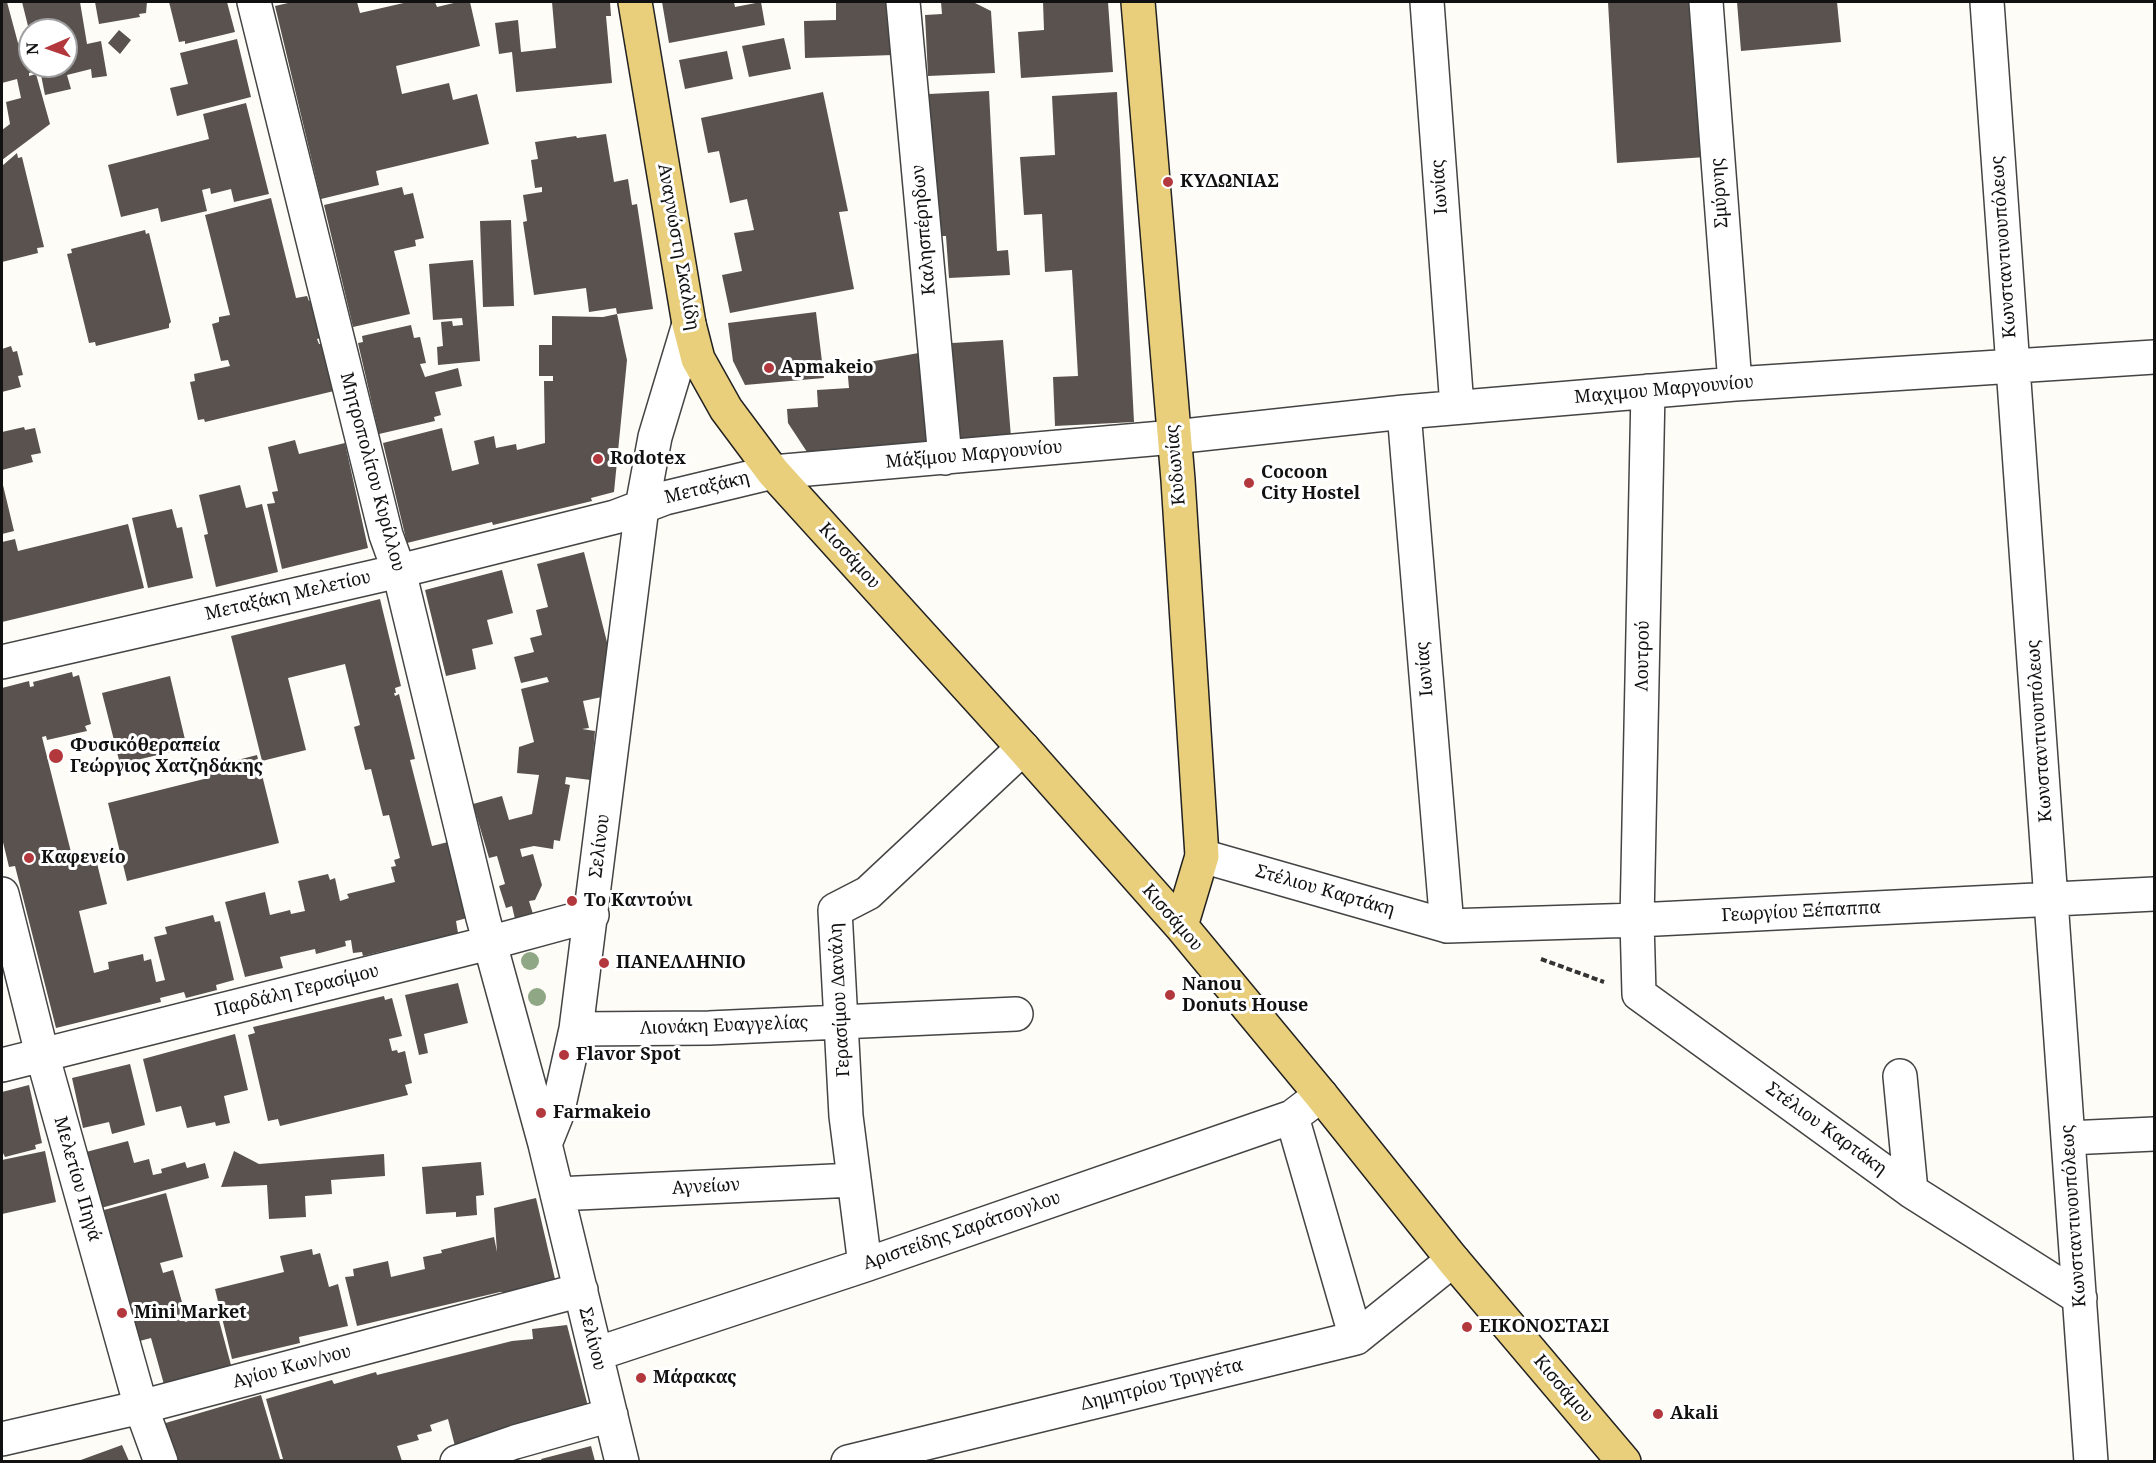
<!DOCTYPE html>
<meta charset="utf-8">
<style>
body{margin:0}
#map{position:relative;width:2156px;height:1463px;overflow:hidden;background:#fefcf6;font-family:"Noto Serif",serif}
canvas{display:block}
.frame{position:absolute;inset:0;border:3px solid #111;pointer-events:none}
.north{position:absolute;left:18px;top:18px;width:60px;height:60px;box-sizing:border-box;background:#fff;border:2px solid #a0a0a0;border-radius:50%;rotate:268deg;font-size:16px;font-weight:700;line-height:24px;text-align:center;color:#111}
.north::after{content:'';display:block;margin:auto;width:21px;height:27px;background:#b2383d;clip-path:polygon(50% 0,100% 100%,50% 72%,0 100%)}
</style>
<div id="map">
<canvas width="2156" height="1463"></canvas>
<div class="frame"></div>
<div class="north">N</div>
</div>
<script>
const ctx = document.querySelector('canvas').getContext('2d');
ctx.lineJoin = 'round';
function fill(path, color) {
  ctx.fillStyle = color;
  ctx.fill(path, 'evenodd');
}
function toPath(rows) {
  const path = new Path2D();
  for (const r of rows) {
    path.moveTo(r[0], r[1]);
    for (let i = 2; i < r.length; i += 2) path.lineTo(r[i], r[i + 1]);
  }
  return path;
}
function strokePath(path, color, width, dash) {
  ctx.strokeStyle = color;
  ctx.lineWidth = width;
  ctx.lineCap = dash ? 'butt' : 'round';
  ctx.setLineDash(dash || []);
  ctx.stroke(path);
}
function label(font, color, halo, rows, align = 'center') {
  ctx.font = font + ' "Noto Serif",serif';
  ctx.lineWidth = 6;
  ctx.setLineDash([]);
  ctx.textBaseline = 'middle';
  ctx.strokeStyle = halo;
  ctx.fillStyle = color;
  for (const [text, x, y, turn = 0] of rows) {
    ctx.save();
    ctx.translate(x, y);
    ctx.rotate((+turn || 0) * Math.PI / 180);
    ctx.textAlign = isNaN(turn) ? turn : align;
    if (halo) ctx.strokeText(text, 0, 0);
    ctx.fillText(text, 0, 0);
    ctx.restore();
  }
}
fill(toPath([
 [2,2,7,2,18,43,30,40,30,66,66,66,66,30,29,30,22,2,80,2,87,44,101,41,107,76,92,78,91,69,67,75,71,89,45,95,40,70,29,73,29,76,36,74,50,124,2,160,2,130,10,124,6,102,21,98,17,79,2,83],
 [95,2,147,2,146,13,139,14,140,17,99,24],
 [169,2,227,2,235,32,185,44,185,41,179,42],
 [288,2,357,2,360,13,408,2,435,2,437,7,458,2,470,2,480,46,396,66,402,94,449,83,453,100,477,94,489,144,376,171,379,185,321,199,275,6,288,3],
 [552,2,610,2,611,16,606,16,612,83,516,92,512,52,499,54,495,23,518,20,521,52,556,48],
 [662,2,734,2,735,7,761,2,765,25,669,43],
 [836,2,891,2,893,55,805,58,804,21,836,20],
 [941,2,973,2,991,11,995,73,928,76,925,15,942,14],
 [1043,2,1108,2,1113,72,1021,78,1018,32,1044,30],
 [1608,2,1696,2,1706,157,1617,163],
 [1737,2,1837,2,1841,42,1741,51],
 [119,30,131,40,120,54,108,43],
 [784,38,791,69,749,77,742,46],
 [237,39,251,97,177,116,170,88,188,84,180,53],
 [727,51,733,79,685,89,679,60],
 [989,91,997,251,1008,250,1010,275,949,278,946,236,936,236,929,94],
 [823,92,848,211,839,212,854,289,730,313,722,275,742,271,734,233,754,230,747,199,730,203,719,151,708,153,701,118],
 [1117,92,1134,422,1055,426,1053,377,1078,376,1072,270,1045,272,1042,214,1024,215,1020,157,1055,155,1052,96],
 [246,103,269,194,234,202,231,189,211,194,210,188,202,190,207,211,161,222,158,208,121,217,108,165,209,139,203,114],
 [606,134,614,182,628,179,632,205,637,204,653,309,617,314,616,308,589,312,586,288,534,295,523,222,527,221,523,195,542,192,542,187,535,188,531,160,538,159,535,142,576,136,577,138],
 [17,153,18,158,22,157,44,247,37,248,38,253,2,262,2,166],
 [402,187,404,195,413,193,424,238,415,240,416,246,394,251,410,314,353,327,324,205],
 [271,198,296,298,307,296,309,301,315,300,324,337,317,339,319,344,322,344,334,391,205,422,204,419,198,420,190,382,195,381,194,374,230,366,228,360,221,361,212,324,219,322,219,317,230,315,205,215],
 [511,220,514,306,483,307,480,221],
 [145,230,146,234,149,233,171,322,169,324,169,328,96,346,95,342,89,343,67,254,72,253,71,249],
 [473,260,480,361,438,365,437,347,443,346,441,322,452,321,453,326,463,325,462,318,433,320,429,264],
 [816,312,824,378,745,385,733,361,728,323],
 [617,314,627,360,614,492,591,498,592,501,493,525,492,522,407,543,383,443,442,428,452,471,479,464,474,441,494,436,496,448,516,444,517,450,545,443,544,381,553,381,553,376,539,376,539,345,552,345,552,316,603,317],
 [411,325,414,338,420,337,426,363,420,364,425,377,458,368,462,386,435,392,441,415,434,417,435,421,379,434,358,343,363,342,362,336],
 [1003,340,1011,437,959,441,952,343],
 [11,346,13,352,17,351,23,375,18,376,21,387,2,392,2,349],
 [924,352,930,447,807,452,788,423,787,409,818,407,817,390,849,388,847,366],
 [24,427,25,430,35,428,41,453,31,455,33,462,2,470,2,432],
 [295,440,299,454,345,443,368,548,282,569,267,504,275,503,272,492,278,491,268,447],
 [2,481,14,531,2,534],
 [240,485,246,508,262,504,278,572,216,587,204,535,208,534,199,495],
 [172,509,177,528,182,527,193,578,148,588,132,518],
 [128,524,144,588,2,622,2,542,15,539,18,551],
 [584,552,608,646,602,697,583,701,589,728,582,729,595,731,591,780,566,777,565,784,570,785,560,841,554,840,553,849,534,846,520,849,522,857,533,854,542,885,535,900,529,901,533,914,515,919,512,906,506,908,499,886,505,884,497,856,489,858,473,804,502,796,509,820,532,814,539,775,517,773,519,747,534,742,521,689,549,682,547,677,521,683,514,657,534,652,530,638,542,635,536,610,548,607,537,564],
 [502,570,513,613,487,620,493,644,472,649,476,669,446,676,425,590],
 [380,599,401,686,395,688,396,693,394,693,395,696,399,694,415,759,410,760,432,846,448,842,467,918,456,921,458,933,363,956,362,952,353,953,351,940,345,941,346,946,316,954,315,949,280,957,283,968,245,977,225,902,265,892,270,915,290,910,291,914,305,911,298,881,328,874,330,880,335,878,340,901,349,898,347,894,395,882,391,867,396,866,394,860,400,858,389,815,383,816,371,769,365,770,354,727,360,725,345,664,288,678,306,750,262,761,231,636],
 [72,672,73,677,79,675,91,724,85,726,87,731,47,740,46,736,42,737,71,852,65,853,66,858,94,851,107,904,79,911,94,973,109,969,108,962,143,954,144,961,151,959,156,982,165,980,154,937,167,934,165,927,213,915,215,922,220,921,234,980,216,985,217,990,186,998,184,992,160,998,161,1002,56,1028,15,866,9,867,2,838,2,688,29,681,30,687,34,686,33,682],
 [170,676,187,748,120,764,102,693],
 [257,755,279,843,127,881,108,803,204,779,202,769],
 [458,983,468,1023,424,1034,428,1053,419,1055,405,995],
 [384,996,385,1000,392,998,402,1036,389,1039,392,1051,397,1050,398,1053,405,1051,412,1083,405,1085,408,1095,280,1126,278,1119,268,1121,248,1035,255,1033,253,1027],
 [235,1034,248,1090,224,1096,230,1123,216,1126,215,1122,187,1128,181,1106,156,1112,143,1059],
 [130,1064,145,1125,112,1134,109,1122,83,1128,72,1078],
 [29,1085,42,1143,35,1145,36,1149,5,1157,3,1153,2,1153,2,1092],
 [128,1141,134,1163,149,1159,153,1175,162,1173,161,1169,185,1162,187,1168,205,1163,209,1178,101,1208,86,1152],
 [45,1151,56,1202,2,1214,2,1160],
 [234,1151,259,1164,384,1154,385,1176,331,1180,332,1194,305,1196,306,1217,269,1219,267,1185,221,1187],
 [481,1162,484,1195,476,1196,477,1215,456,1217,456,1212,426,1214,422,1167],
 [166,1193,183,1257,160,1263,163,1273,173,1270,185,1313,182,1313,185,1322,217,1313,231,1365,219,1369,220,1373,165,1388,151,1338,132,1343,117,1275,121,1274,104,1210],
 [536,1198,558,1292,506,1305,503,1292,500,1292,357,1326,345,1277,354,1276,353,1269,388,1261,391,1277,425,1269,423,1257,442,1253,441,1250,494,1237,497,1252,494,1208],
 [312,1249,313,1255,320,1253,329,1287,338,1284,348,1326,299,1337,300,1343,232,1359,215,1289,284,1272,280,1256],
 [567,1325,591,1418,456,1450,448,1419,430,1425,432,1431,417,1435,419,1440,397,1446,402,1461,170,1461,152,1427,261,1395,280,1459,283,1459,266,1399,332,1380,334,1384,376,1372,377,1375,512,1341,533,1339,532,1329],
 [122,1445,129,1461,78,1461],
 [591,1446,595,1461,542,1461,541,1459]
]), '#59524e');
const minor = toPath([
 [254,2,386,535,399,571,483,918,545,1144,622,1462],
 [903,2,945,458],
 [1427,2,1457,407],
 [1706,2,1735,384],
 [1987,2,2091,1462],
 [1648,391,1637,920,1639,994,1911,1191,2080,1298],
 [1404,412,1447,926],
 [2,662,399,571,615,517,665,498,773,472,1174,437,1404,412,1735,384,2154,357],
 [1202,856,1447,926,1637,920,2154,894],
 [2,894,42,1054,141,1407,161,1462],
 [576,1029,709,1028,1016,1014],
 [2,1065,489,943,592,915],
 [1900,1076,1911,1191],
 [1292,1117,1356,1338],
 [2068,1138,2154,1134],
 [545,1144,557,1114,576,1029,642,507,655,437,689,324],
 [557,1194,854,1180],
 [865,1265,846,1116,835,910,868,893,1023,748],
 [596,1354,865,1265,1292,1117,1321,1095],
 [2,1439,141,1407,581,1290],
 [457,1462,515,1442,611,1415],
 [848,1462,1356,1338,1453,1260]
]);
const major = toPath([
 [635,2,689,324,698,359,726,409,773,472,1023,748,1181,926,1321,1095,1453,1260,1624,1462],
 [1138,2,1178,480,1202,856,1181,926]
]);
strokePath(minor, '#444', 36);
strokePath(major, '#222', 36);
strokePath(toPath([
 [1541,959,1604,982]
]), '#333', 4, [6, 3]);
strokePath(minor, '#fff', 33);
strokePath(major, '#e9cf7b', 33);
ctx.fillStyle = '#8fa784';
for (const [x, y] of [
 [530,961],
 [537,997]
]) {
  ctx.beginPath();
  ctx.arc(x, y, 9, 0, 2 * Math.PI);
  ctx.fill();
}
for (const [x, y, r, color] of [
 [1168,182,6,"#b2383d"],
 [769,368,6,"#b2383d"],
 [598,459,6,"#b2383d"],
 [1249,483,6,"#b2383d"],
 [56,756,8,"#b2383d"],
 [29,858,6,"#b2383d"],
 [572,901,6,"#b2383d"],
 [604,963,6,"#b2383d"],
 [1170,995,6,"#b2383d"],
 [564,1055,6,"#b2383d"],
 [541,1113,6,"#b2383d"],
 [122,1313,6,"#b2383d"],
 [1467,1327,6,"#b2383d"],
 [641,1378,6,"#b2383d"],
 [1658,1414,6,"#b2383d"]
]) {
  const dot = new Path2D();
  dot.arc(x, y, r, 0, 2 * Math.PI);
  ctx.fillStyle = color;
  ctx.fill(dot);
  strokePath(dot, '#fff', 2);
}
label('bold 18px', '#111', '#fff', [
 ["ΚΥΔΩΝΙΑΣ",1180,182],
 ["Apmakeio",781,368],
 ["Rodotex",610,459],
 ["Cocoon",1261,473],
 ["City Hostel",1261,494],
 ["Φυσικόθεραπεία",70,746],
 ["Γεώργιος Χατζηδάκης",70,767],
 ["Καφενείο",41,858],
 ["Το Καντούνι",584,901],
 ["ΠΑΝΕΛΛΗΝΙΟ",616,963],
 ["Nanou",1182,985],
 ["Donuts House",1182,1006],
 ["Flavor Spot",576,1055],
 ["Farmakeio",553,1113],
 ["Mini Market",134,1313],
 ["ΕΙΚΟΝΟΣΤΑΣΙ",1479,1327],
 ["Μάρακας",653,1378],
 ["Akali",1670,1414]
], 'left');
label('18px', '#111', '#fff', [
 ["Ιωνίας",1440,187,-94],
 ["Σμύρνης",1720,193,-94],
 ["Καλησπέρηδων",924,230,-95],
 ["Αναγνώστη Σκαλίδη",678,247,80],
 ["Κωνσταντινουπόλεως",2004,247,-94],
 ["Μαχιμου Mαργουνίου",1664,390,-5],
 ["Μάξίμου Mαργουνίου",974,455,-5],
 ["Κυδωνίας",1176,465,-95],
 ["Μητροπολίτου Κυρίλλου",372,472,75],
 ["Μεταξάκη",707,488,-14],
 ["Κισσάμου",849,556,48],
 ["Μεταξάκη Μελετίου",288,596,-13],
 ["Λουτρού",1643,656,-89],
 ["Ιωνίας",1425,669,-95],
 ["Κωνσταντινουπόλεως",2040,731,-94],
 ["Σελίνου",600,846,-83],
 ["Στέλιου Καρτάκη",1325,891,16],
 ["Γεωργίου Ξέπαππα",1801,912,-3],
 ["Κισσάμου",1172,918,49],
 ["Παρδάλη Γερασίμου",297,991,-14],
 ["Γερασίμου Δανάλη",840,1000,-93],
 ["Λιονάκη Ευαγγελίας",724,1026,-2],
 ["Στέλιου Καρτάκη",1826,1129,36],
 ["Μελετίου Πηγά",77,1179,74],
 ["Αγνείων",706,1187,-3],
 ["Κωνσταντινουπόλεως",2074,1216,-94],
 ["Αριστείδης Σαράτσογλου",962,1231,-19],
 ["Σελίνου",592,1339,76],
 ["Αγίου Κων/νου",292,1367,-15],
 ["Δημητρίου Τριγγέτα",1162,1385,-14],
 ["Κισσάμου",1563,1389,50]
]);
</script>
